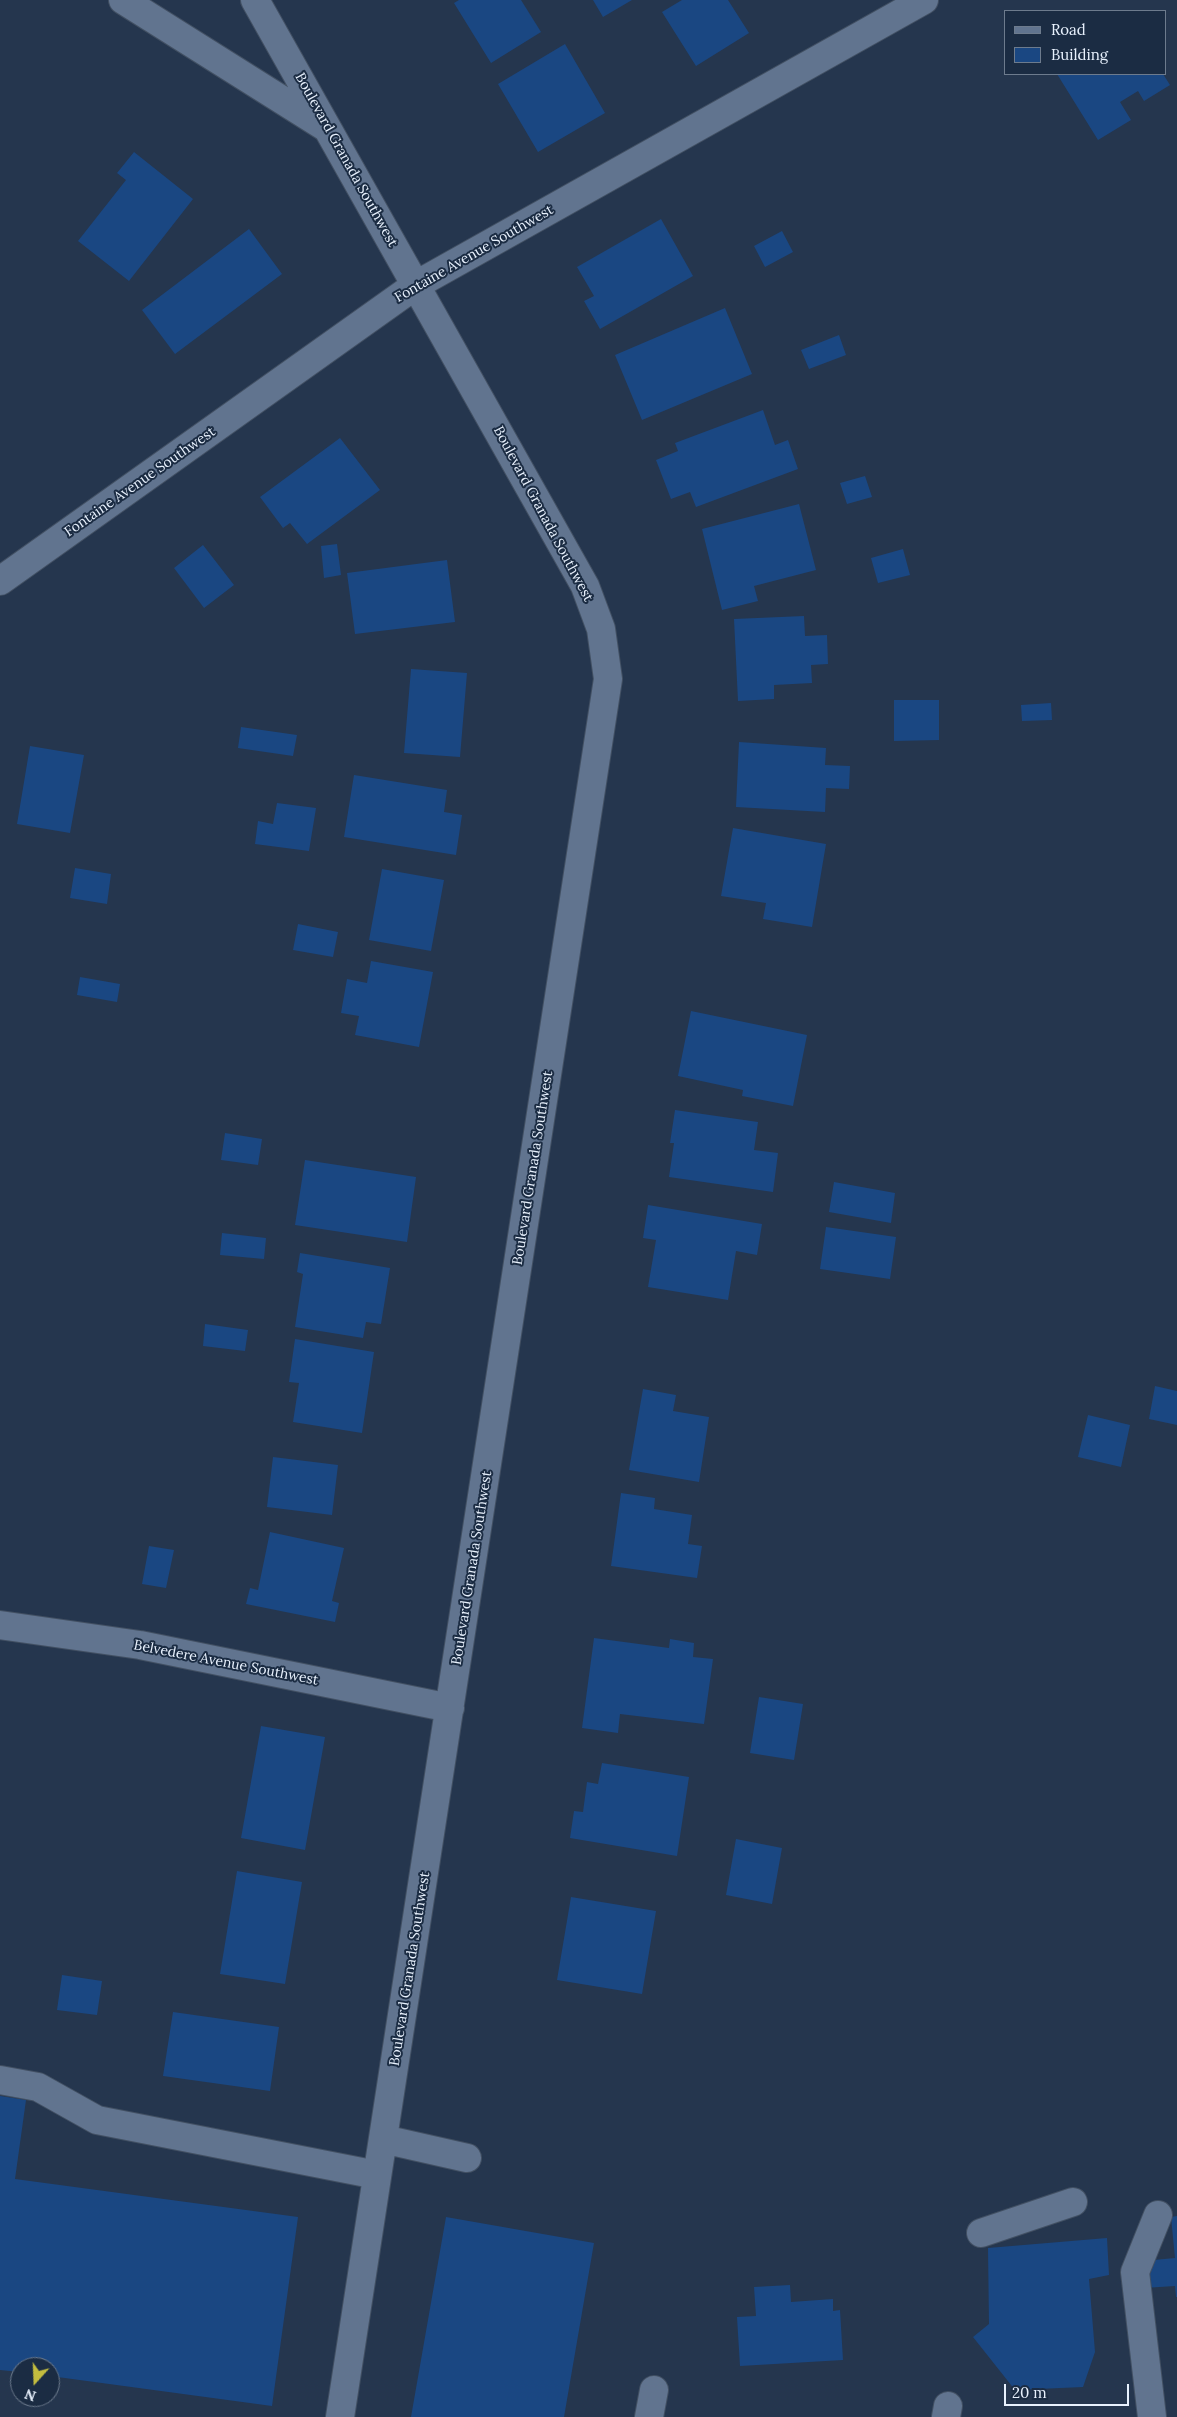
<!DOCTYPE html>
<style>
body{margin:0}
#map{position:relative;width:1177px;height:2417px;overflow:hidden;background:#25364e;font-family:Lora,serif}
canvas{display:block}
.legend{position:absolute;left:1004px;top:10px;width:162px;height:65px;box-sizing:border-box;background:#1b2c43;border:1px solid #6d7b8d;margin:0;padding:6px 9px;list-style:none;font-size:15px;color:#e8f1fd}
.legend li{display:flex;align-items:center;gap:10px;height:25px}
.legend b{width:25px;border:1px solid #6d7b8d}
.north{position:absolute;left:10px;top:2357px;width:50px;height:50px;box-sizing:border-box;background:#1b2c43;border:1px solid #6d7b8d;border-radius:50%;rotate:200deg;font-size:14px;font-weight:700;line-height:20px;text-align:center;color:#e8f1fd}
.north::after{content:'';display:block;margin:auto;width:18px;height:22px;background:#c3bd3f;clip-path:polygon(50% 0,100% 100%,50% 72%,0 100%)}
.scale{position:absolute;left:1004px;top:2384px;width:125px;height:22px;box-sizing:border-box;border:2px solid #e8f1fd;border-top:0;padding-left:6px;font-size:15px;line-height:18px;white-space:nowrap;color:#e8f1fd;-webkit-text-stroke:4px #1b2c43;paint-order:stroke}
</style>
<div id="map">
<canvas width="1177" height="2417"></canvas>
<ul class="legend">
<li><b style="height:6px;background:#61748f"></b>Road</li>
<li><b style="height:14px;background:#1a4782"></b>Building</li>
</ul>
<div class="north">N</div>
<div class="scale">20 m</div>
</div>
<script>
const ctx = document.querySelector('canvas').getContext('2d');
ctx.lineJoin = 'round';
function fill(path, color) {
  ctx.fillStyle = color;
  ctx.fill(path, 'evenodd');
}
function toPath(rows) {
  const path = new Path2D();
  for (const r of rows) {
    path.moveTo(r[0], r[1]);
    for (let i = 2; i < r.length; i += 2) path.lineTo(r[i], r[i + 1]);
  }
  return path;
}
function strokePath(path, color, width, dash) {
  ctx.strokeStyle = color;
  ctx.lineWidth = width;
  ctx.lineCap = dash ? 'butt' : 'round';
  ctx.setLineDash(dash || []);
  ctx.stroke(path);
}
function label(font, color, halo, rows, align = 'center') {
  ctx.font = font + ' Lora,serif';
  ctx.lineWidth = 4;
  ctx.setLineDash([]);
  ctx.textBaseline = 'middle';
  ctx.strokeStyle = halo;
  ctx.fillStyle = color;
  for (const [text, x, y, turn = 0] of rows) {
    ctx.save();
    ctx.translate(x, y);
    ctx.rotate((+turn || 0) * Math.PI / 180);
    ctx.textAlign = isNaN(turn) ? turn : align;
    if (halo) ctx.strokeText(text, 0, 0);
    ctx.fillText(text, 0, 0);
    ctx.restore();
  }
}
fill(toPath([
 [459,0,521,0,541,32,491,63,454,3],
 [593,0,632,0,603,17],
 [682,0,728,0,749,33,696,66,662,12],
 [565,44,605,113,538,152,498,84],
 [1057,74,1163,74,1170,85,1144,101,1138,91,1120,102,1131,120,1098,140],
 [134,152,193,199,129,281,78,241,126,180,117,173],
 [661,219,693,276,600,329,584,301,594,296,577,267],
 [249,229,282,274,175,354,142,310],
 [782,231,793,252,765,267,754,246],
 [725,308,752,374,642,420,615,355],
 [839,335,846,355,809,369,801,350],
 [763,410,775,445,788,440,798,469,696,507,690,492,671,499,656,460,678,451,675,443],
 [340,438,380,490,307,544,290,523,283,528,260,497],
 [865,476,872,497,847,504,840,483],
 [799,504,816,570,754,586,758,601,722,610,702,529],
 [337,544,341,575,324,578,321,546],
 [203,545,234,585,204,608,174,568],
 [903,549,910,575,878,583,871,558],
 [447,560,455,622,355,634,347,573],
 [804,616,805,636,827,635,828,664,811,665,812,683,774,685,774,699,738,701,734,619],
 [411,669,467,673,460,757,404,753],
 [894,700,939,700,939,740,894,741],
 [1051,703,1052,720,1022,721,1021,705],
 [241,727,297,735,293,756,238,748],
 [739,742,826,748,825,765,850,766,849,789,826,788,825,812,736,807],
 [30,746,84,755,70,833,17,824],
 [354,775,447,790,444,812,462,815,456,855,344,837],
 [277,803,316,808,309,851,255,844,258,821,273,824],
 [733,828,826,844,812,927,763,919,766,903,721,896],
 [75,868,111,874,107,904,70,898],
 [382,869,444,880,431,951,369,940],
 [298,924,338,932,333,957,293,950],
 [371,961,433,972,419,1047,355,1035,359,1016,341,1013,347,979,367,983],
 [80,977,120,984,117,1002,77,995],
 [691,1011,807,1035,793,1106,742,1096,743,1090,678,1076],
 [675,1110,758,1122,754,1150,778,1153,773,1192,669,1177,674,1143,670,1143],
 [225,1133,262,1139,258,1165,221,1160],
 [305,1160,416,1177,407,1242,295,1225],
 [834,1182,895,1193,891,1223,829,1212],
 [648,1205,762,1224,757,1255,736,1251,728,1300,648,1287,656,1240,643,1238],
 [826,1227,896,1237,890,1279,820,1269],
 [222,1233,266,1238,264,1259,220,1255],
 [300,1253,390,1268,381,1324,366,1322,363,1338,295,1327,303,1274,297,1272],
 [205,1324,248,1330,245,1351,203,1346],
 [295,1339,374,1352,362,1433,293,1422,299,1383,289,1382],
 [1155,1386,1177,1391,1177,1425,1149,1419],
 [643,1389,676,1395,673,1411,709,1417,699,1482,629,1470],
 [1088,1415,1130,1425,1121,1467,1078,1457],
 [273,1457,338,1465,332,1515,267,1507],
 [621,1493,655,1498,654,1509,692,1515,688,1544,702,1546,697,1578,611,1566],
 [270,1532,344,1548,332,1601,339,1603,335,1622,246,1604,250,1588,258,1590],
 [149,1546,174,1550,166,1588,142,1584],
 [594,1638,669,1648,670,1639,694,1643,693,1657,713,1659,704,1724,620,1714,618,1733,582,1728],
 [759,1697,803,1704,794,1760,750,1753],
 [261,1726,325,1737,305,1850,241,1838],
 [602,1763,689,1777,677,1856,570,1838,574,1811,583,1812,587,1782,598,1784],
 [736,1839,782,1848,772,1904,726,1895],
 [237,1871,302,1882,285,1984,220,1974],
 [571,1897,656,1911,642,1994,557,1980],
 [62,1975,102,1981,97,2015,57,2010],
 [173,2012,279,2027,270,2091,163,2076],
 [0,2096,26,2100,15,2179,298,2217,272,2406,50,2376,50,2367,20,2367,20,2372,0,2370],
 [1177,2216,1177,2297,1176,2297,1175,2286,1144,2288,1143,2261,1175,2258,1171,2217],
 [446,2217,594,2243,564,2417,411,2417],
 [1107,2238,1109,2275,1089,2279,1095,2352,1083,2387,1015,2390,973,2337,989,2324,988,2248],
 [790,2285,791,2302,833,2299,833,2311,840,2310,843,2360,740,2366,737,2317,756,2316,754,2287]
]), '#1a4782');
const minor = toPath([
 [123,0,325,127],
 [255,0,585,586,601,629,608,679,340,2417],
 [0,581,416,285,924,0],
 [0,1625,140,1645,450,1708],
 [0,2080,38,2087,97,2120,377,2175],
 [383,2139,467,2158],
 [981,2233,1073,2202],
 [649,2417,654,2390],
 [946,2417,948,2406],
 [1152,2417,1135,2272,1158,2215]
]);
strokePath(minor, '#425063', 30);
strokePath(minor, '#61748f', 28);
label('14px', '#e8f1fd', '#1b2c43', [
 ["Boulevard Granada Southwest",346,160,61],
 ["Fontaine Avenue Southwest",474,254,-30],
 ["Fontaine Avenue Southwest",140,482,-35],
 ["Boulevard Granada Southwest",543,514,62],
 ["Boulevard Granada Southwest",533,1168,-81],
 ["Boulevard Granada Southwest",472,1568,-81],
 ["Belvedere Avenue Southwest",226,1663,11],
 ["Boulevard Granada Southwest",410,1969,-81]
]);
</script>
